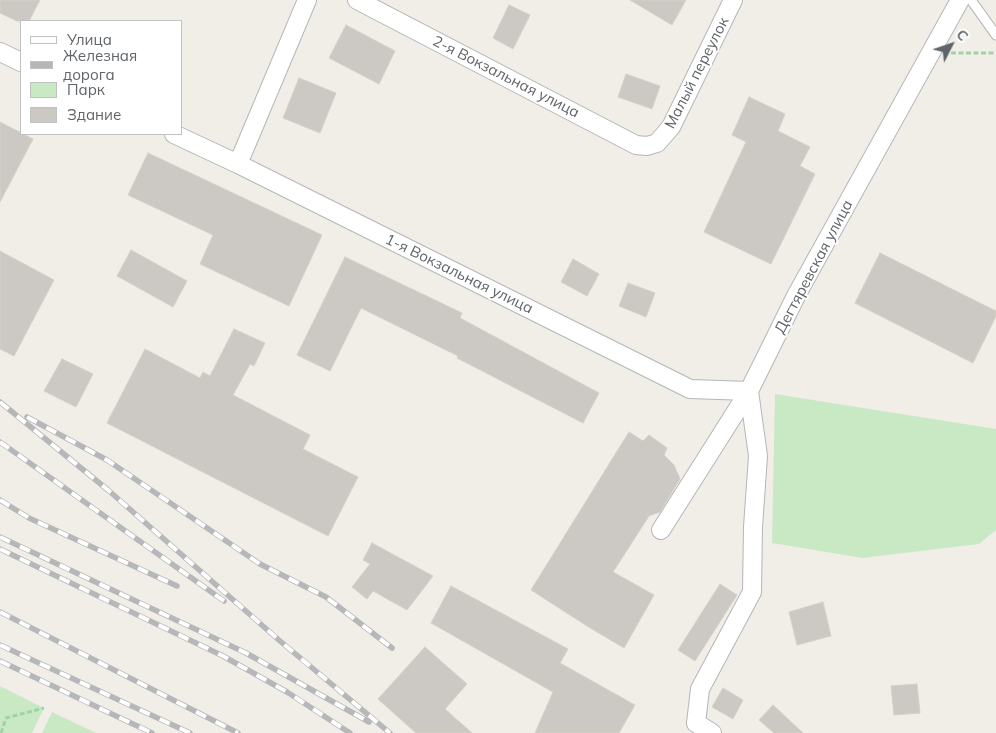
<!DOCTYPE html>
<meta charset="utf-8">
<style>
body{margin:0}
#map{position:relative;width:996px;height:733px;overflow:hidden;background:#f1eee8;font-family:Mulish,sans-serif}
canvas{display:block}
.legend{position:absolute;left:20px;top:20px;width:162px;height:115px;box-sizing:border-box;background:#fff;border:1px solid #bfc1c3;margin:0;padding:6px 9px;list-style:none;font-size:15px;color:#5f6468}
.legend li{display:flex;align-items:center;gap:10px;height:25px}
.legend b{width:25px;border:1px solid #bfc1c3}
.north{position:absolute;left:926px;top:20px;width:50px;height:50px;-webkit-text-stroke:4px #fff;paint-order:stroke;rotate:49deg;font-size:14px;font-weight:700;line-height:20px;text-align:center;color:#5f6468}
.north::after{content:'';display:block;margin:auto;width:18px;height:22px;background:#5f6468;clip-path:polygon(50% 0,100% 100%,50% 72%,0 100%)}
</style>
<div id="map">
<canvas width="996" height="733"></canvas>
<ul class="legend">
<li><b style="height:6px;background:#fff"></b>Улица</li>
<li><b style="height:6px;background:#b6b7b8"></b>Железная дорога</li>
<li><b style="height:14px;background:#c9e9c4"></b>Парк</li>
<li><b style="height:14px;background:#ccc9c4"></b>Здание</li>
</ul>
<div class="north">С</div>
</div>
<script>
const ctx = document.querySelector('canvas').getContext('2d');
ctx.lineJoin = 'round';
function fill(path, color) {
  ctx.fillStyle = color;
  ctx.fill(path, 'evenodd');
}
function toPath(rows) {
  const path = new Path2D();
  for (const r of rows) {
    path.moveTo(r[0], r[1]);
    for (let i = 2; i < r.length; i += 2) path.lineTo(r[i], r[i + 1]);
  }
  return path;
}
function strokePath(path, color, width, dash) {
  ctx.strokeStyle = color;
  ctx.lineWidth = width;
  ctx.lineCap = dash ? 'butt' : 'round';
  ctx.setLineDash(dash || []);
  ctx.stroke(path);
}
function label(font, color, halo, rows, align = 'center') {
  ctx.font = font + ' Mulish,sans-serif';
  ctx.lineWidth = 4;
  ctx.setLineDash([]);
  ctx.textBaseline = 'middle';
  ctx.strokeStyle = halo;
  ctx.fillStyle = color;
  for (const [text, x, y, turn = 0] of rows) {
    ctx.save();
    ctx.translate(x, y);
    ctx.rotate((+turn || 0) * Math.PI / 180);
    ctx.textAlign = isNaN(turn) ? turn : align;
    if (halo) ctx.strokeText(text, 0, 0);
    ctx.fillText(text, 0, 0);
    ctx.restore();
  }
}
fill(toPath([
 [775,394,996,429,996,530,979,544,862,558,772,543],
 [0,686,44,708,32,733,0,733],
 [52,712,96,733,42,733]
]), '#c9e9c4');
const building = toPath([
 [0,0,40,0,29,21,17,21,0,13,0,0],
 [630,0,686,0,672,25,630,0],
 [509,5,530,15,513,49,493,38,509,5],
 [346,25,395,51,379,84,329,58,346,25],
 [626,74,660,86,652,109,618,97,626,74],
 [299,78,336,93,320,133,283,118,299,78],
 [749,97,785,114,778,131,810,147,800,166,815,174,771,264,704,232,746,142,732,135,749,97],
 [0,122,33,139,0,202,0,122],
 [148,153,322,235,289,306,200,264,213,235,128,195,148,153],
 [131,250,187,281,173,307,117,276,131,250],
 [0,251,54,280,14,356,0,349,0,251],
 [880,253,996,311,996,316,973,363,855,303,880,253],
 [345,257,462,313,460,318,599,393,583,423,457,358,458,356,361,308,330,371,297,355,345,257],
 [573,259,599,274,587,296,561,282,573,259],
 [628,283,655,293,646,317,619,306,628,283],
 [234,329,265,343,254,366,250,364,233,395,310,435,303,449,358,477,328,536,107,423,145,349,200,378,203,372,210,376,234,329],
 [62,359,93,374,76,407,44,391,62,359],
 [629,432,643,441,649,435,667,448,664,455,674,465,680,479,660,512,649,516,613,572,654,595,624,648,587,626,531,590,629,432],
 [372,543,433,576,407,610,373,591,367,599,352,587,370,564,363,560,372,543],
 [720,584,737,595,695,661,678,650,720,584],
 [451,586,568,649,560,663,635,705,619,733,535,733,553,692,431,623,451,586],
 [823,602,831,636,797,645,789,612,823,602],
 [425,647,467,684,445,709,472,733,416,733,378,699,425,647],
 [917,684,920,713,894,715,891,686,917,684],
 [723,688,743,700,733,719,712,707,723,688],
 [773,705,803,733,774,733,759,720,773,705]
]);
fill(building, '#ccc9c4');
strokePath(building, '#d7cfc5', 1);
const service = toPath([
 [971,0,996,35]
]);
const minor = toPath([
 [357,0,636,145,647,146,657,143,671,127,733,0],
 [0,52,21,62],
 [174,134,238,164,690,389,749,391,758,456,753,527,752,592,700,689,696,723,712,733],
 [238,164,307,0],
 [661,530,749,391,797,294,960,0]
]);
strokePath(service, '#b3b6ba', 11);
strokePath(minor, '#b3b6ba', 20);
strokePath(toPath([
 [951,53,996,53],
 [1,733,6,718,44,708]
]), '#a0d2a7', 3, [5, 2.5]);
strokePath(service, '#fff', 9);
strokePath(minor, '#fff', 18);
const rail = toPath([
 [0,402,108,490,280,641,390,733],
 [27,417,107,460,260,564,326,597,392,648],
 [0,442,224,601],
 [0,500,29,518,177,586],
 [0,537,246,653,369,722],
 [0,549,223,656,287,692,350,733],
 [0,612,238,733],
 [0,645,190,733],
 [0,661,152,733]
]);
strokePath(rail, '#b6b7b8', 5.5);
strokePath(rail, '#fff', 4, [11]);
label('15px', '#5f6468', '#fff', [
 ["Малый переулок",697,73,-63],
 ["2-я Вокзальная улица",506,77,27],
 ["Дегтяревская улица",814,267,-62],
 ["1-я Вокзальная улица",459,274,26]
]);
</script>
